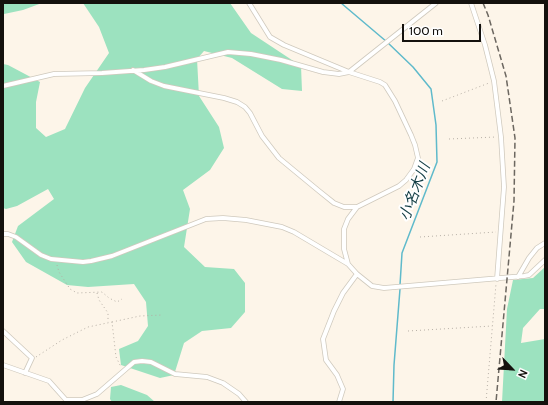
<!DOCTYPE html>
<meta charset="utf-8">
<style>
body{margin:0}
#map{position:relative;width:548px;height:405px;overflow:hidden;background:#fdf5e9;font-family:Cabin,sans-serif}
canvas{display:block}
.frame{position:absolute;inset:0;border:4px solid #14110d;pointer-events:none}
.north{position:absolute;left:492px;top:349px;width:40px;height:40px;-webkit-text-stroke:3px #fff;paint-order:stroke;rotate:115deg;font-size:11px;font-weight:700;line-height:16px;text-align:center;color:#14110d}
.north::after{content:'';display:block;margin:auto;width:14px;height:18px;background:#14110d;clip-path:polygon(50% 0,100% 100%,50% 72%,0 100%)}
.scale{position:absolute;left:402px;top:24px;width:79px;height:18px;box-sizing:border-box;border:2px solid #14110d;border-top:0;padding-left:5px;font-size:12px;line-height:14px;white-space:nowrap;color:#14110d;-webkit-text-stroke:3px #fff;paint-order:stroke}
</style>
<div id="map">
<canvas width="548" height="405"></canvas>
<div class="frame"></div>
<div class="north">N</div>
<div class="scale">100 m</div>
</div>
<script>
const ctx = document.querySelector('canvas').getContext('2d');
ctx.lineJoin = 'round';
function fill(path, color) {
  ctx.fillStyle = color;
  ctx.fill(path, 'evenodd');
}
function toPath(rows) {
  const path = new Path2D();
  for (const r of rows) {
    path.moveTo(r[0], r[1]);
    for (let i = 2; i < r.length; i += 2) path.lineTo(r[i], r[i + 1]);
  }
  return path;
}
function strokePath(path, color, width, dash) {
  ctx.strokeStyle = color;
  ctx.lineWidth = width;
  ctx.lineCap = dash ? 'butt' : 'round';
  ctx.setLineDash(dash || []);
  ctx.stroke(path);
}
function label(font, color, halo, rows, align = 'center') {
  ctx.font = font + ' Cabin,"Noto Sans JP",sans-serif';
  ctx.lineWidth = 4;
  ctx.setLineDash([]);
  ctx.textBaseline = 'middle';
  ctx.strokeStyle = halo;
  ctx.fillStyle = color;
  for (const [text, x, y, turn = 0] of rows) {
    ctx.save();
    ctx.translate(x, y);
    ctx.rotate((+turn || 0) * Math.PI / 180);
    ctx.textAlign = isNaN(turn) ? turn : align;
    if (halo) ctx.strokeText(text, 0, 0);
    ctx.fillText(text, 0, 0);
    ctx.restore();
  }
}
fill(toPath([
 [3,3,42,3,23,10,4,14],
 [83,3,230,3,251,33,301,66,302,91,282,89,232,58,204,51,197,59,199,96,219,127,224,148,210,170,183,190,190,209,184,247,205,267,234,269,245,283,245,312,231,328,202,331,184,343,174,375,160,378,121,365,119,349,138,341,148,326,146,302,134,284,88,287,67,285,26,262,12,242,18,226,54,199,48,189,17,206,6,209,3,208,3,64,8,65,40,82,36,102,36,128,46,137,65,129,85,88,109,53,99,27],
 [545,267,545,309,540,309,523,328,521,343,545,339,545,402,502,402,507,309,513,280,533,278],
 [121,385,147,395,155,402,112,402,110,399,111,387]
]), '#9ce2bf');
strokePath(toPath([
 [341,3,387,42,413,67,431,89,436,125,437,162,402,253,400,285],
 [393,402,394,365,400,289]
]), '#5fbacb', 1.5);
const minor = toPath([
 [249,3,270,37,284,45,349,72,380,82,385,85,395,101,411,135,415,145,418,158,414,169,406,180,399,186,357,207,348,219,344,229,344,249,348,264,357,274,372,286,384,288,524,276,529,275,545,260],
 [471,3,485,45,494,81,501,137,504,187,497,279],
 [133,70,151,81,164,86,224,98,237,102,245,107,250,113,262,136,279,158,319,191,334,203,344,207,357,207],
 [3,86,54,74,102,73,144,70,165,67,228,52,251,54,281,60,323,72,339,74,349,72,436,3],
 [3,234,8,234,16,237,41,255,51,259,83,262,91,261,112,256,206,219,223,218,246,220,282,227,294,232,348,264],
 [518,277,529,258,537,248,545,243],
 [3,331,32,358,25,373],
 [3,365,49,381,66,400,82,400,97,394,134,362,142,361,151,362,175,374,207,377,223,383,239,394,246,402],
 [339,402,343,389,337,375,326,360,323,339,334,311,343,293,357,274]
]);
strokePath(minor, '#cfc9bd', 5.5);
strokePath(toPath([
 [442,101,489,83],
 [449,139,496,137],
 [420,237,496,232],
 [57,265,59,272,70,289,77,293,102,292,109,298,117,302,122,299],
 [97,293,99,300,108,313,108,322],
 [112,322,140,316,162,315],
 [408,331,492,326],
 [36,357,62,340,88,327,112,322,116,357,121,367],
 [486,402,496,284]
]), '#b5aea5', 1, [1, 3]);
strokePath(minor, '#fff', 4);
strokePath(toPath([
 [483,3,488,15,506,76,515,138,514,201,496,402]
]), '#6c6760', 1.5, [6, 3]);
label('italic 15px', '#123d44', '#fff', [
 ["小名木川",415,192,-69]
]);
</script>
